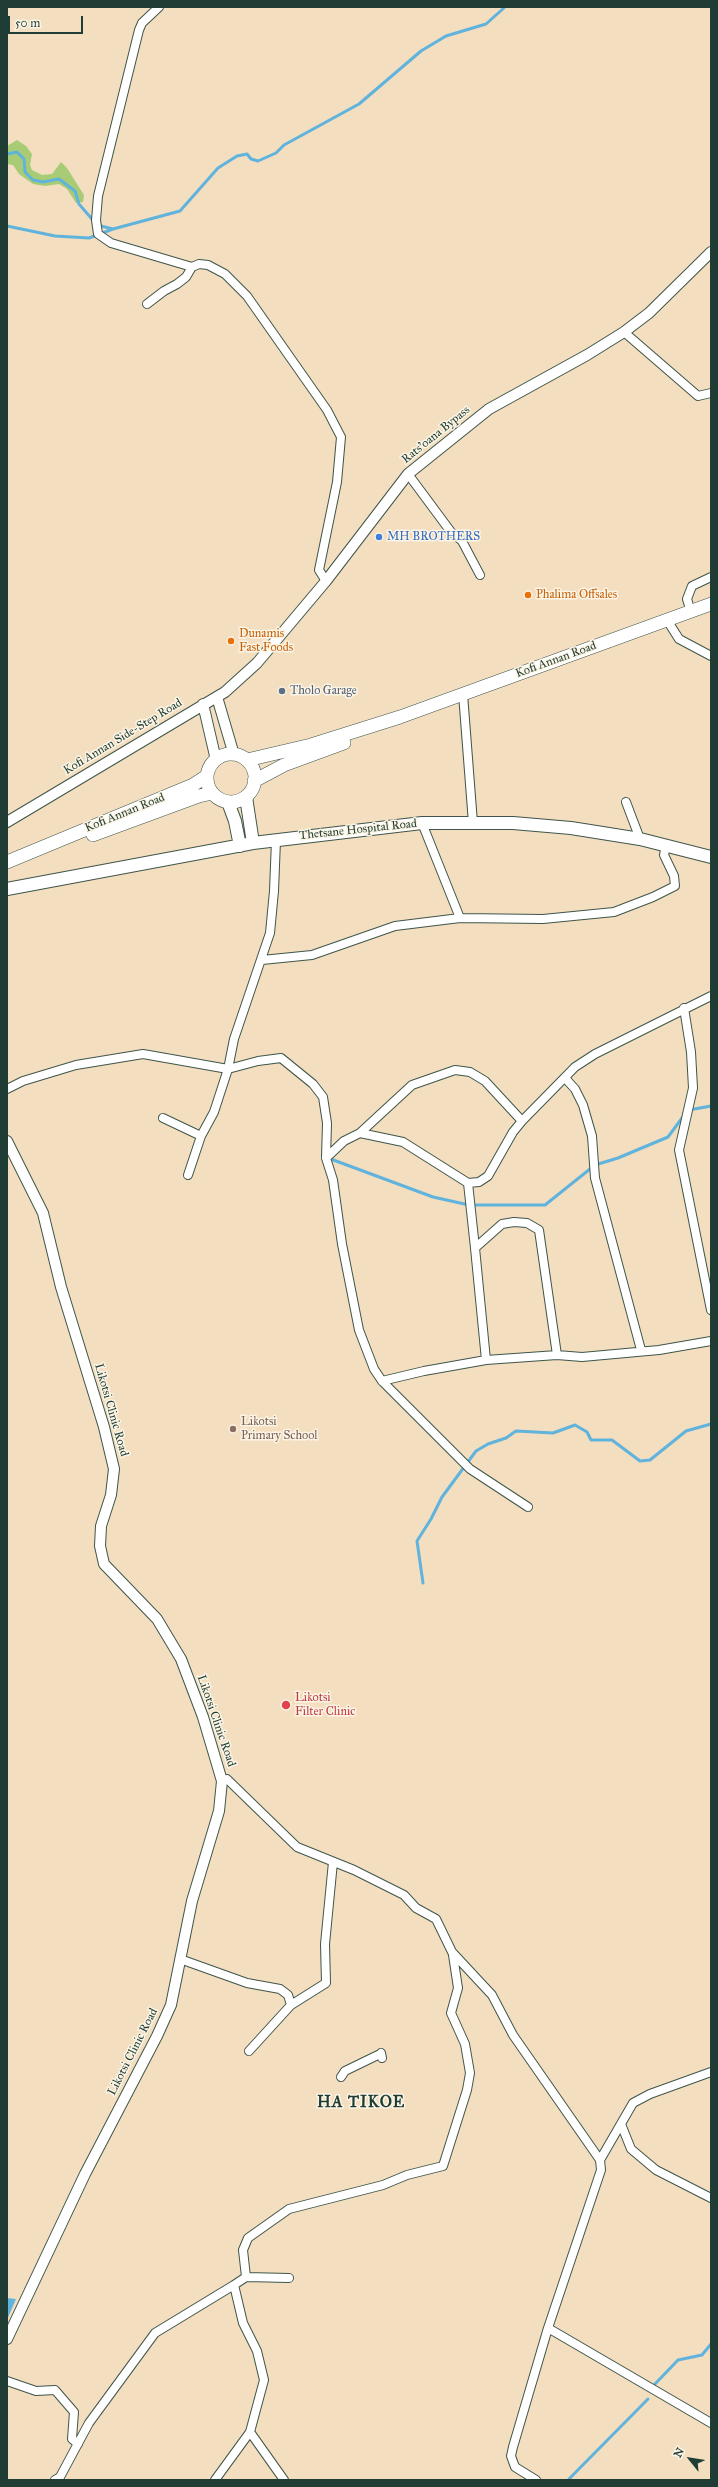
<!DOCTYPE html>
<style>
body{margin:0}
#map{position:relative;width:718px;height:2487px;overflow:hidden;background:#f3dec0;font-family:"IM FELL Great Primer",serif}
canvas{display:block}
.frame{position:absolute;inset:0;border:8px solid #1f3d34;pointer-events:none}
.north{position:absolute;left:670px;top:2439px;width:40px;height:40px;-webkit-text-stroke:3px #fcf5e5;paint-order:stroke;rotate:300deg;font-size:11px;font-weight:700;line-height:16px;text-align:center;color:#1f3d34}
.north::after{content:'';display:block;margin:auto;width:14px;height:18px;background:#1f3d34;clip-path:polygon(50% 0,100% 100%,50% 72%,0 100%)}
.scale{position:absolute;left:8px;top:16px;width:75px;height:18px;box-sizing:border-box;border:2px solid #1f3d34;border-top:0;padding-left:5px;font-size:12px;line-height:14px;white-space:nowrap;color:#1f3d34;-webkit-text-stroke:3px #fcf5e5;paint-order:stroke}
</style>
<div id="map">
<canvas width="718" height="2487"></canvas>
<div class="frame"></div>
<div class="north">N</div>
<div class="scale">50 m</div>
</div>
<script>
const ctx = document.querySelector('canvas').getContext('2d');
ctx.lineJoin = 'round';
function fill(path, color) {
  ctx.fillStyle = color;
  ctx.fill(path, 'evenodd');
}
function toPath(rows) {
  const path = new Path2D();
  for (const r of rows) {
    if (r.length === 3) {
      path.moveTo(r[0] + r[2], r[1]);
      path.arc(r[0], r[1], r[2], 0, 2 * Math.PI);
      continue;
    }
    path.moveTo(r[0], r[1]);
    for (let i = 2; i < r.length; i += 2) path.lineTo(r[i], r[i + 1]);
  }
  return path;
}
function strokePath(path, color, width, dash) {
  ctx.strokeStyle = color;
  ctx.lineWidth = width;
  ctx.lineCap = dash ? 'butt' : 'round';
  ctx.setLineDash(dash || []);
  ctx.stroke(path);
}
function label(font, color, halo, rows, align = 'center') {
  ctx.font = font + ' "IM FELL Great Primer",serif';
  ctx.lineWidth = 3;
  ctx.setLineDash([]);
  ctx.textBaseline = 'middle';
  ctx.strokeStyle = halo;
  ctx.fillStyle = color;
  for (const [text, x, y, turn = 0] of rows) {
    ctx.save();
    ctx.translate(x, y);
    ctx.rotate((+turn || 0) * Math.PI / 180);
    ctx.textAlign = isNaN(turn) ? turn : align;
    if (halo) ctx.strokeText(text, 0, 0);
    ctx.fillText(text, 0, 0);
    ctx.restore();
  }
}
fill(toPath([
 [17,140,26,146,32,154,30,165,32,170,42,175,52,174,61,162,67,168,84,195,83,202,76,203,67,189,59,184,45,186,33,184,19,174,13,165,7,164,7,146]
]), '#a8cc75');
fill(toPath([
 [7,2298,16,2299,7,2320]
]), '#60b3dc');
strokePath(toPath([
 [7,154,17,152,24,159,25,172,33,180,43,182,59,179,75,191,79,204,97,225,113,229],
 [7,226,55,236,89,238,113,229,180,211,218,168,237,156,247,154,251,159,258,161,276,153,284,145,359,104,421,51,446,36,486,24,505,7],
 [689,1110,711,1106],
 [328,1158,433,1197,469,1205,545,1205,595,1165,618,1158,668,1137,685,1114],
 [423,1583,417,1541,431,1519,442,1497,476,1451,488,1444,506,1438,516,1431,553,1433,575,1425,587,1432,591,1440,612,1440,640,1461,650,1460,686,1431,711,1424],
 [655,2384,678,2360,702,2355,711,2344],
 [569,2479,648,2399]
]), '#60b3dc', 3);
const minor = toPath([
 [159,7,142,23,139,30,98,196,96,220,98,234,111,243,192,267],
 [147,304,164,291,177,284,186,277,192,267,199,264,208,265,225,274,247,296,327,410,341,437,337,482,319,570,326,581],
 [624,332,698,396,711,393],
 [408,474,451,532,462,541,480,575],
 [691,612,687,599,692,586,711,577],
 [667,620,679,639,711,656],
 [463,694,473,823],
 [626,802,640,839],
 [422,823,460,918],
 [262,960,312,955,395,926,460,918,543,919,614,912,653,897,675,886,674,876,664,855,666,845],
 [684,1008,691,1052,693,1088,679,1150,711,1310],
 [565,1078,575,1089,583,1105,592,1136,595,1178,641,1350],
 [7,1089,23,1081,76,1065,143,1054,228,1069,258,1061,281,1058,313,1084,323,1097,327,1123,326,1158,333,1180,342,1244,359,1330,374,1369,382,1381,470,1469,528,1507],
 [163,1118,201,1136],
 [360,1133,412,1085,455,1070,470,1072,485,1081,522,1121],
 [326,1158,344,1141,360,1133,403,1142,468,1183,479,1182,488,1176,513,1132,522,1121,575,1067,595,1054,711,996],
 [188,1175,201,1136,214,1112,228,1069,234,1039,270,933,274,891,276,840],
 [468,1183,475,1248],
 [486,1360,475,1248,502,1224,514,1222,527,1223,539,1230,557,1355],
 [382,1381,424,1371,486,1360,557,1355,582,1357,659,1350,711,1341],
 [222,1781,227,1779,297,1847,354,1870,404,1895,416,1908,436,1919,452,1952,492,1995,513,2035,600,2160],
 [180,1959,247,1983,280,1989,288,1995,291,2005],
 [249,2051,291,2005,326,1983,325,1944,333,1862],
 [341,2077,345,2071,380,2054,381,2053,382,2058],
 [621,2124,631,2149,656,2170,711,2198],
 [246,2277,243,2250,248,2238,289,2209,383,2185,407,2175,443,2166,467,2090,470,2073,465,2044,451,2013,458,1988,453,1955],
 [234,2285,246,2277,289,2278],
 [548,2328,711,2423],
 [7,2381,36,2391,55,2390,74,2412,72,2439,78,2444],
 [250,2432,284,2480],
 [55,2480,60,2477,89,2423,155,2333,234,2285,243,2323,257,2351,264,2380,250,2432,215,2480],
 [536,2480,515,2467,511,2456,513,2447,548,2328,601,2170,600,2160,633,2103,650,2094,711,2072]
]);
const tertiary = toPath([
 [217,697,234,755],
 [203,704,216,760],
 [7,822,225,692,257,663,326,581,408,474,489,409,587,355,624,332,649,313,711,252],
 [7,1141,43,1213,61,1287,104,1427,114,1469,111,1495,101,1526,100,1546,104,1564,157,1619,181,1659,203,1717,222,1781,219,1811,192,1901,171,2005,157,2036,85,2174,7,2339]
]);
const secondary = toPath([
 [246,797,253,843],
 [228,802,235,821,240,846],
 [7,889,253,843,422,823,513,823,571,828,640,839,711,857]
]);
const primary = toPath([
 [231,778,24],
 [247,760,311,745,400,717,711,604],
 [254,781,284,765,344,743],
 [93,835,199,796,212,793],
 [7,862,193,785,207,776]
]);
strokePath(minor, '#3f5549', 10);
strokePath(tertiary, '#3f5549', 12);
strokePath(secondary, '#3f5549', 14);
strokePath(primary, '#3f5549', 14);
strokePath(minor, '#fff', 8);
strokePath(tertiary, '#fff', 10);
strokePath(secondary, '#fff', 12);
strokePath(primary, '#fff', 13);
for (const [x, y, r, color] of [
 [379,537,4,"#3f7fe0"],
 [528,595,4,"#e8710a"],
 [231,641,4,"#e8710a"],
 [282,691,4,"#5c6f8a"],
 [233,1429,4,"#8d6e63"],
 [286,1705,5,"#e0444e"]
]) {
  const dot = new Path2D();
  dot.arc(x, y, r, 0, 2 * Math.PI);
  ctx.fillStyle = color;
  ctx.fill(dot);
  strokePath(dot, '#fcf5e5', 1.5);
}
label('12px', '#1f3d34', '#fcf5e5', [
 ["Rats'oana Bypass",436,435,-39],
 ["Kofi Annan Road",556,660,-20],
 ["Kofi Annan Side-Step Road",123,737,-31],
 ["Kofi Annan Road",125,813,-22],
 ["Thetsane Hospital Road",358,830,-6],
 ["Likotsi Clinic Road",111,1410,74],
 ["Likotsi Clinic Road",216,1721,71],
 ["Likotsi Clinic Road",133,2052,-63]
]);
label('12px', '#366cbe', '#fcf5e5', [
 ["MH BROTHERS",387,537]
], 'left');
label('12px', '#c56008', '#fcf5e5', [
 ["Phalima Offsales",536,595],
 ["Dunamis",239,634],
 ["Fast Foods",239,648]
], 'left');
label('12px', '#4e5e75', '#fcf5e5', [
 ["Tholo Garage",290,691]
], 'left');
label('12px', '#785e54', '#fcf5e5', [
 ["Likotsi",241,1422],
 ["Primary School",241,1436]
], 'left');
label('12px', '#be3a42', '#fcf5e5', [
 ["Likotsi",295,1698],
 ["Filter Clinic",295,1712]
], 'left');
ctx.letterSpacing = '1px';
label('bold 16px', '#1f3d34', '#fcf5e5', [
 ["HA TIKOE",361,2103]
]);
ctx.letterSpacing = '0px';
</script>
